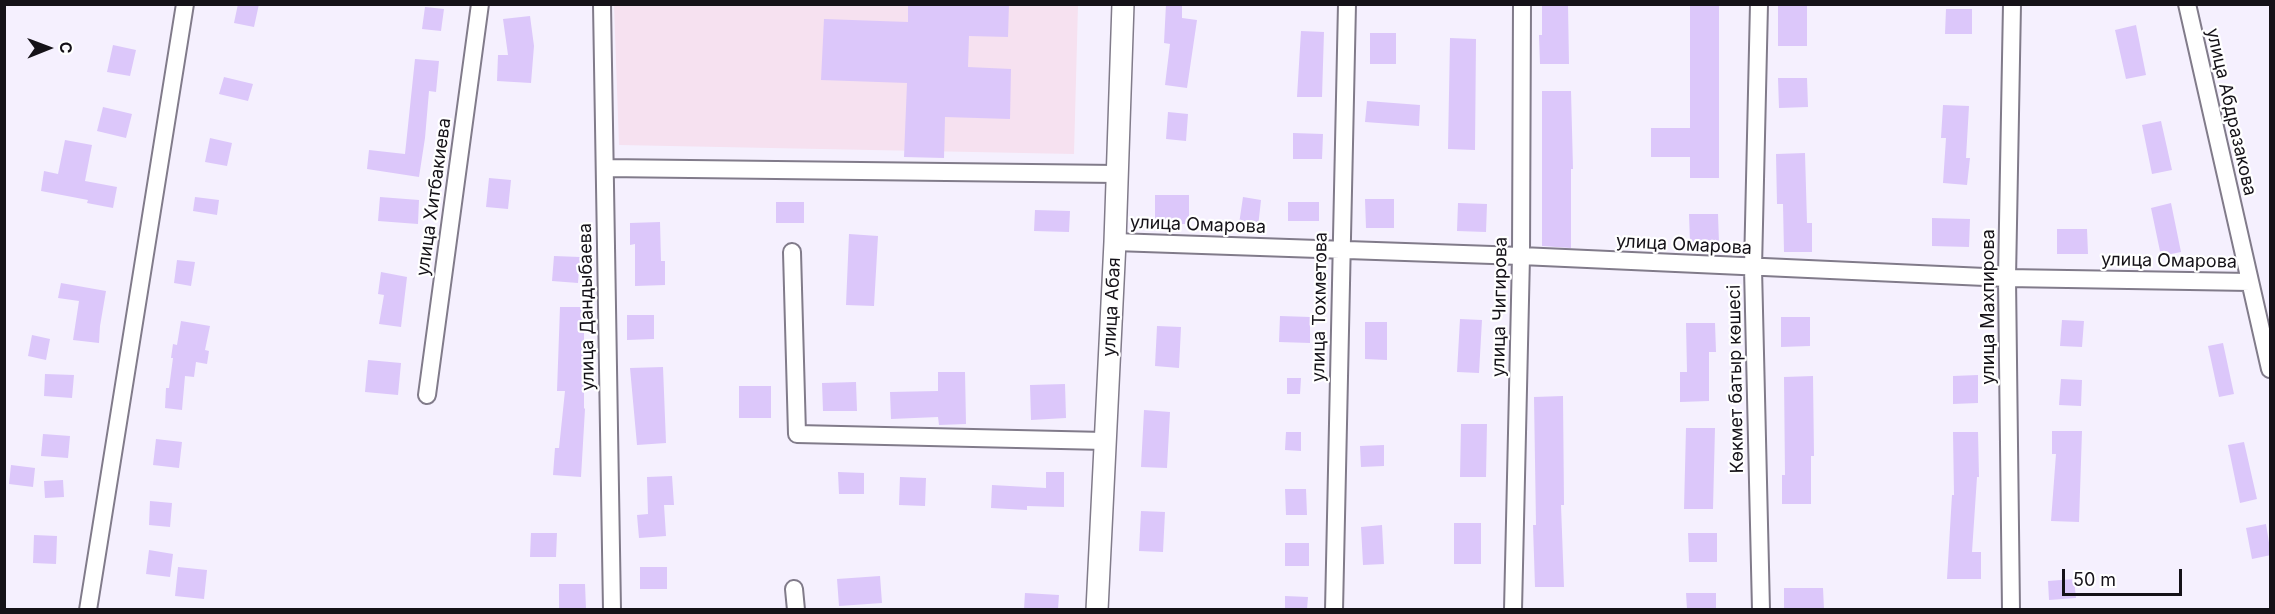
<!DOCTYPE html>
<meta charset="utf-8">
<style>
body{margin:0}
#map{position:relative;width:2275px;height:614px;overflow:hidden;background:#f5f0fe;font-family:Inter,sans-serif}
canvas{display:block}
.frame{position:absolute;inset:0;border:6px solid #151218;pointer-events:none}
.north{position:absolute;left:18px;top:18px;width:60px;height:60px;-webkit-text-stroke:4px #fff;paint-order:stroke;rotate:89deg;font-size:16px;font-weight:700;line-height:24px;text-align:center;color:#151218}
.north::after{content:'';display:block;margin:auto;width:21px;height:27px;background:#151218;clip-path:polygon(50% 0,100% 100%,50% 72%,0 100%)}
.scale{position:absolute;left:2062px;top:569px;width:120px;height:27px;box-sizing:border-box;border:3px solid #151218;border-top:0;padding-left:8px;font-size:18px;line-height:21px;white-space:nowrap;color:#151218;-webkit-text-stroke:4px #fff;paint-order:stroke}
</style>
<div id="map">
<canvas width="2275" height="614"></canvas>
<div class="frame"></div>
<div class="north">С</div>
<div class="scale">50 m</div>
</div>
<script>
const ctx = document.querySelector('canvas').getContext('2d');
ctx.lineJoin = 'round';
function fill(path, color) {
  ctx.fillStyle = color;
  ctx.fill(path, 'evenodd');
}
function toPath(rows) {
  const path = new Path2D();
  for (const r of rows) {
    path.moveTo(r[0], r[1]);
    for (let i = 2; i < r.length; i += 2) path.lineTo(r[i], r[i + 1]);
  }
  return path;
}
function strokePath(path, color, width, dash) {
  ctx.strokeStyle = color;
  ctx.lineWidth = width;
  ctx.lineCap = dash ? 'butt' : 'round';
  ctx.setLineDash(dash || []);
  ctx.stroke(path);
}
function label(font, color, halo, rows, align = 'center') {
  ctx.font = font + ' Inter,sans-serif';
  ctx.lineWidth = 4.5;
  ctx.setLineDash([]);
  ctx.textBaseline = 'middle';
  ctx.strokeStyle = halo;
  ctx.fillStyle = color;
  for (const [text, x, y, turn = 0] of rows) {
    ctx.save();
    ctx.translate(x, y);
    ctx.rotate((+turn || 0) * Math.PI / 180);
    ctx.textAlign = isNaN(turn) ? turn : align;
    if (halo) ctx.strokeText(text, 0, 0);
    ctx.fillText(text, 0, 0);
    ctx.restore();
  }
}
fill(toPath([
 [614,5,1078,5,1074,154,619,145]
]), '#f6e1f0');
fill(toPath([
 [238,4,259,4,254,27,234,23],
 [908,4,1009,4,1008,37,969,36,968,67,1011,69,1010,119,945,117,944,158,904,157,907,83,821,80,824,19,908,22],
 [1166,4,1182,4,1182,18,1197,20,1187,88,1165,85,1170,44,1164,43],
 [1542,4,1568,4,1569,64,1540,64,1539,35,1542,35],
 [1690,4,1719,4,1719,178,1690,178,1690,157,1651,157,1651,128,1690,128],
 [1778,4,1807,4,1807,46,1778,46],
 [425,7,444,9,441,31,422,29],
 [1946,9,1972,9,1972,34,1945,34],
 [530,16,534,46,531,83,497,81,498,55,508,55,503,19],
 [2136,25,2146,75,2126,79,2115,30],
 [1301,31,1324,32,1322,97,1297,97],
 [1370,33,1396,33,1396,64,1370,64],
 [1450,38,1476,39,1475,150,1448,149],
 [113,45,136,50,130,76,107,72],
 [415,59,439,61,436,92,429,91,425,138,419,177,367,169,369,150,405,154],
 [224,77,253,84,248,101,219,94],
 [1778,78,1807,78,1808,107,1779,108],
 [1542,91,1571,91,1573,169,1571,169,1571,248,1542,246],
 [1367,101,1420,105,1419,126,1365,122],
 [1943,105,1969,106,1966,158,1970,158,1967,185,1943,183,1946,138,1941,138],
 [103,107,132,114,126,138,97,131],
 [1168,112,1188,114,1186,141,1166,139],
 [2161,121,2172,170,2152,174,2142,125],
 [1293,133,1323,134,1322,159,1293,159],
 [210,138,232,143,227,166,205,162],
 [65,140,92,145,85,181,117,187,113,208,87,203,88,200,41,191,44,171,58,174],
 [1805,153,1807,223,1812,223,1812,252,1784,252,1783,204,1777,204,1776,154],
 [489,178,511,180,508,209,486,207],
 [1155,195,1189,195,1189,224,1155,224],
 [195,197,219,200,217,215,193,211],
 [380,197,419,200,418,224,378,221],
 [1243,197,1261,200,1258,227,1239,224],
 [1365,199,1394,199,1394,228,1366,228],
 [776,202,804,202,804,223,776,223],
 [1288,202,1319,202,1319,221,1288,221],
 [1458,203,1487,204,1486,232,1457,231],
 [2171,203,2181,252,2161,256,2151,208],
 [1035,210,1070,211,1069,232,1034,231],
 [1689,214,1718,214,1719,243,1690,243],
 [1932,218,1970,219,1969,247,1932,246],
 [660,222,661,261,665,261,665,285,635,286,635,244,630,245,630,223],
 [2057,229,2087,229,2088,254,2057,254],
 [849,234,878,236,874,306,846,305],
 [554,256,580,257,578,283,552,281],
 [177,260,195,262,191,286,174,283],
 [381,272,407,277,401,327,379,324,384,295,378,294],
 [61,283,106,291,100,326,99,343,73,340,79,301,58,298],
 [560,307,584,307,584,408,585,409,581,477,553,475,555,448,559,448,565,391,557,391],
 [627,315,654,315,654,339,627,340],
 [1280,316,1310,317,1310,343,1279,342],
 [1781,317,1810,317,1810,346,1781,347],
 [1460,319,1482,320,1479,373,1457,372],
 [2062,320,2084,321,2082,347,2060,346],
 [181,321,210,326,205,350,209,351,207,364,196,362,194,377,185,376,182,410,165,408,166,388,169,388,173,358,171,358,173,344,177,345],
 [1365,322,1387,322,1387,360,1365,359],
 [1686,323,1715,323,1716,352,1709,352,1709,401,1680,402,1680,372,1687,372],
 [1157,326,1181,327,1179,368,1155,366],
 [32,335,50,339,46,360,28,356],
 [2223,343,2234,394,2219,397,2208,346],
 [368,360,401,363,398,395,365,392],
 [663,367,666,443,637,445,630,368],
 [938,372,965,372,966,424,939,425,938,417,891,419,890,392,938,391],
 [45,374,74,375,72,398,44,396],
 [1978,375,1978,403,1953,404,1953,376],
 [1813,376,1814,456,1811,456,1811,504,1782,504,1782,475,1785,475,1784,377],
 [1287,378,1301,378,1300,394,1287,394],
 [2061,379,2082,380,2081,406,2059,405],
 [856,382,857,411,823,411,822,383],
 [1065,384,1066,418,1031,420,1030,385],
 [739,386,771,386,771,418,739,418],
 [1563,396,1564,505,1561,505,1564,587,1535,587,1533,525,1536,525,1534,397],
 [1144,410,1170,412,1167,468,1141,467],
 [1461,424,1487,424,1486,477,1460,477],
 [1686,428,1715,428,1713,509,1684,509],
 [2052,431,2082,431,2079,522,2051,521,2056,454,2052,454],
 [1286,432,1301,432,1301,451,1285,450],
 [1953,432,1978,432,1979,477,1977,477,1972,552,1981,552,1981,579,1947,579,1952,495,1954,495],
 [43,434,70,436,68,458,41,456],
 [156,439,182,442,179,468,153,465],
 [2244,442,2257,499,2240,503,2228,445],
 [1384,445,1384,466,1361,467,1360,446],
 [11,465,35,468,33,487,9,484],
 [838,472,864,473,864,494,839,494],
 [1046,472,1064,472,1064,507,1027,506,1027,510,991,508,992,485,1046,488],
 [672,476,674,505,664,505,666,536,639,538,637,515,648,514,647,477],
 [900,477,926,478,925,506,899,505],
 [63,480,64,497,45,498,44,481],
 [1285,489,1306,489,1307,515,1286,515],
 [150,501,172,503,170,527,149,525],
 [1141,511,1165,512,1163,552,1139,551],
 [1454,523,1481,523,1481,564,1454,564],
 [2266,524,2271,555,2252,559,2246,528],
 [1382,525,1384,564,1363,565,1361,527],
 [531,533,557,533,556,557,530,557],
 [1688,533,1717,533,1717,562,1689,562],
 [34,535,57,536,56,564,33,563],
 [1285,543,1309,543,1309,566,1285,566],
 [149,550,173,554,170,577,146,574],
 [178,567,207,570,204,599,175,596],
 [640,567,667,567,667,589,640,589],
 [880,576,882,603,839,606,837,579],
 [2074,579,2076,598,2049,600,2048,581],
 [559,584,585,584,586,609,559,609],
 [1784,588,1823,588,1824,609,1784,609],
 [1025,593,1059,595,1058,609,1024,609],
 [1686,593,1716,593,1716,609,1687,609],
 [1285,596,1308,597,1307,609,1285,609]
]), '#dcc7fa');
const minor = toPath([
 [602,4,612,610],
 [1759,4,1753,268,1761,610],
 [2187,4,2270,369],
 [605,168,1117,174],
 [1115,242,1521,256,2007,278,2250,282],
 [792,252,797,434,1105,441],
 [427,395,480,4],
 [794,589,796,610],
 [88,610,185,4],
 [1334,610,1347,4],
 [1513,610,1521,256,1522,4],
 [2011,610,2007,278,2012,4]
]);
const tertiary = toPath([
 [1097,610,1115,242,1123,4]
]);
strokePath(minor, '#817b8a', 20);
strokePath(tertiary, '#817b8a', 24);
strokePath(minor, '#fff', 16);
strokePath(tertiary, '#fff', 21);
label('18px', '#151218', '#fff', [
 ["улица Абдразакова",2231,112,77],
 ["улица Хитбакиева",434,197,-82],
 ["улица Омарова",1198,225,2],
 ["улица Омарова",1684,245,3],
 ["улица Омарова",2169,261,1],
 ["улица Дандыбаева",587,307,-91],
 ["улица Абая",1112,307,-87],
 ["улица Тохметова",1320,307,-89],
 ["улица Чигирова",1500,307,-89],
 ["улица Махпирова",1989,307,-90],
 ["Көкмет батыр көшесі",1736,379,-91]
]);
</script>
